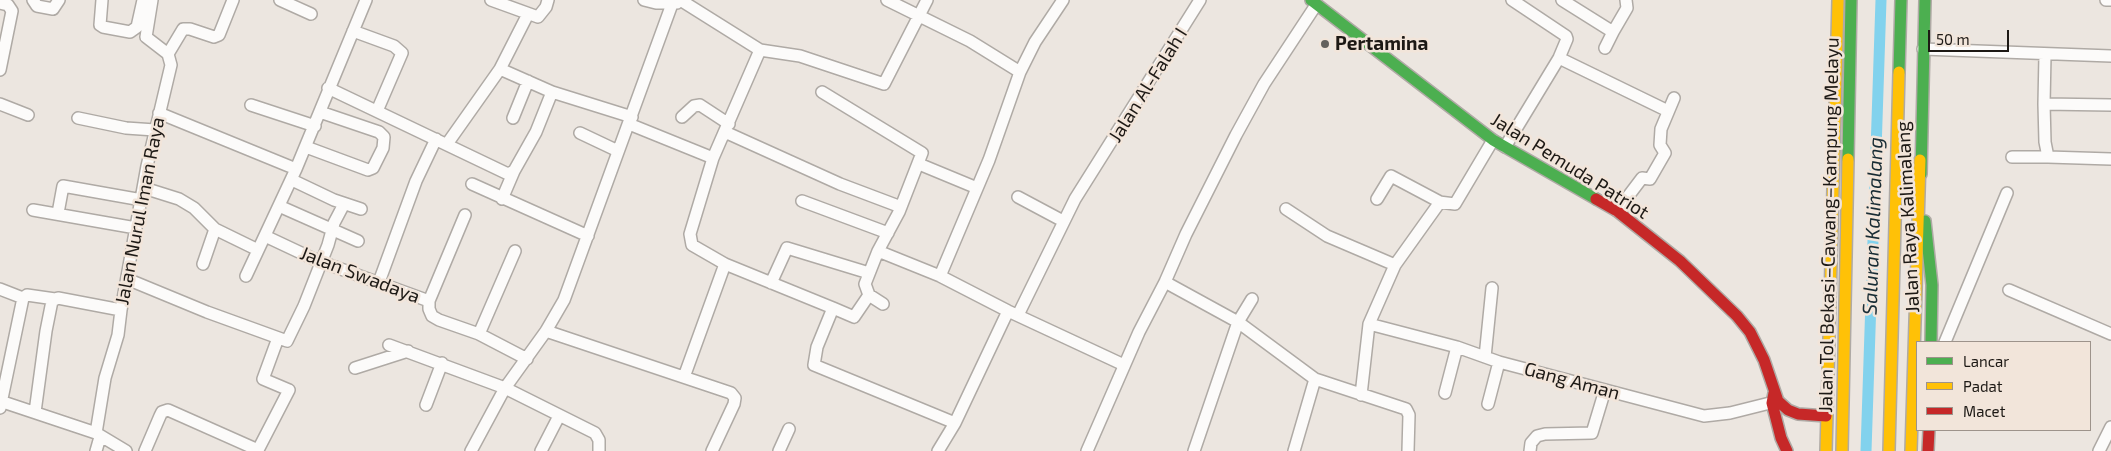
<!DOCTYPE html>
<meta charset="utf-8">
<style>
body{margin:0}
#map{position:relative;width:2111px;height:451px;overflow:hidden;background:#ece6e0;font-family:"Exo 2",sans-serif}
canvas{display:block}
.legend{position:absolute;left:1916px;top:341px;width:175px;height:90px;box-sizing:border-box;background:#f2e5da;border:1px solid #9d938b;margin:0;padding:6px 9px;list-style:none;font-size:15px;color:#1d1915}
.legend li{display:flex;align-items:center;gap:10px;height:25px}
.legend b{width:25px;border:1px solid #9d938b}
.scale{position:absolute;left:1928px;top:30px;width:81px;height:22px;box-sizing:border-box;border:2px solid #1d1915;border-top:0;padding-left:6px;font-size:15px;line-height:18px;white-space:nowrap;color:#1d1915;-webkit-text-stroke:4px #f2e5da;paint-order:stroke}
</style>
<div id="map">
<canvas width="2111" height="451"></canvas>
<ul class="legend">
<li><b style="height:6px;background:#4caf50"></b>Lancar</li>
<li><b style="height:6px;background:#ffc107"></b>Padat</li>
<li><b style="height:6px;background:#c62828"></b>Macet</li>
</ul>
<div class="scale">50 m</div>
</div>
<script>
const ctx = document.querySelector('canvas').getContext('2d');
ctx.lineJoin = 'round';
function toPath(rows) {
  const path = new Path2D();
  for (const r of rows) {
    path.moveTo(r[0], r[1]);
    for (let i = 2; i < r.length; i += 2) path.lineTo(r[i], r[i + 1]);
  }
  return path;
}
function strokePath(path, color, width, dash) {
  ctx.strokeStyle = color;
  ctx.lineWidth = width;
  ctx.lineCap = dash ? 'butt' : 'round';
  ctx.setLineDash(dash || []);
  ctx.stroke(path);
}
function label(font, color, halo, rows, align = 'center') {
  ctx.font = font + ' "Exo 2",sans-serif';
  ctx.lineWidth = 5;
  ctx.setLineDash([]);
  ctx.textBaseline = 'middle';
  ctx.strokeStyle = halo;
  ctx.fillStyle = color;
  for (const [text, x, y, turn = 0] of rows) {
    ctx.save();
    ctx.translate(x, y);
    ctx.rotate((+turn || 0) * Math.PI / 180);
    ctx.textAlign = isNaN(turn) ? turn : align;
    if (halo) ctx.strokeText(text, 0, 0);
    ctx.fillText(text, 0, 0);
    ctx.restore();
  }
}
strokePath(toPath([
 [1866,451,1881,0]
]), '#82d2ed', 11);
const street = toPath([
 [33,0,37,6,53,9,59,0],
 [102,0,100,25,103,27,130,32,137,27,143,0],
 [280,0,311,14],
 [491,0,538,17,546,7,548,0],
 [644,0,656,3,677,3],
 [887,0,970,41,1020,72],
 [1562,0,1613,32,1627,8,1626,0],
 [2106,0,2111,0],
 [682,1,760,50,713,158,690,234,692,245,725,264,833,308,817,347,814,365,955,423],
 [0,3,8,5,12,11,0,70],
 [353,31,394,46,402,53,377,111],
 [1605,48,1613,32],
 [1923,49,2111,56],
 [760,50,800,56,884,84,927,0],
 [168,54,183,29,190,29,214,37,219,35,233,0],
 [1559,58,1668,111],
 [500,69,528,14],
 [328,88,508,174,514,171,536,132,552,92],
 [822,92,922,153,899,212,878,251,865,284,869,295,883,304],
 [0,104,28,115],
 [2044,104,2111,105],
 [251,105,315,126],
 [159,113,296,169],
 [682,117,694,106,700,105,729,124],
 [78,118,126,128,155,130],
 [513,118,528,81],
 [629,124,713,158],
 [725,132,840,184,901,207],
 [580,133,618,151],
 [447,144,500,69,552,92,632,117],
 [306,147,368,170,373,168,383,148,384,137,379,132,320,112],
 [1505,147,1559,58,1567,39,1566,36,1512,0],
 [2012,157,2048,157,2045,142,2044,104,2045,55],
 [2048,157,2111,159],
 [919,164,977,188],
 [292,180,334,200,361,209],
 [472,184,588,236],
 [144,188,179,199,194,208,215,229,258,250],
 [1018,197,1063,221],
 [502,199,514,171],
 [1377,199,1391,176,1440,202,1395,265],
 [802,201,888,233],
 [1439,202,1455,204,1493,140],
 [279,206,358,241],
 [1286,209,1327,236,1395,265,1369,324,1361,395],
 [33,210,136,228],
 [1617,211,1642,178,1650,179,1665,153,1660,145,1661,129,1674,98],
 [58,213,63,186,142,200],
 [465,215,429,301,429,309,432,316,439,320,479,334,527,359],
 [265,236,316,260,429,301],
 [878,251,940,276,1008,311,1124,365],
 [203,264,215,229],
 [246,276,296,169,366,0],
 [940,276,989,160,1020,72,1035,42,1063,0],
 [127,279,207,312,287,341,304,306,328,245,334,223,344,204],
 [379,282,416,181,436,139],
 [1165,282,1238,322,1315,379,1406,409,1409,415,1408,451],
 [771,283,787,248,869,273],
 [0,289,23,298],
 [2009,290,2111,334],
 [833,308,854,317,869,295],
 [1018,315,1075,199,1200,0],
 [1369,324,1457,347,1499,362,1704,416,1730,413,1778,401],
 [546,331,731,393,735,398,734,404,712,451],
 [479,334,515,251],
 [1945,342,2007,193],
 [389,345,505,388,595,433,599,440,599,451],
 [1485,357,1492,288],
 [355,368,408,351],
 [684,377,725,264],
 [1445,393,1457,347],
 [0,401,96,433,126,451],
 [1488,404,1499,362],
 [426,405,442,363],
 [0,408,23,298,27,295,55,299],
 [35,412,46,331,52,301,58,298,121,310],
 [96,433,105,378,118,335,121,310,147,166,171,65,168,54,146,37,152,0],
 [96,451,100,437],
 [145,451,160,416,162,412,168,410,258,450,289,390,263,379,278,338],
 [471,451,505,388,546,331,564,300,672,4],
 [541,451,559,416],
 [779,451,789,429],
 [938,451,955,423,1008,311],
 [1087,451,1139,332,1165,282,1186,234,1236,135,1264,84,1316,5],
 [1194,451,1238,322,1252,299],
 [1294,451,1315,379],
 [1530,451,1531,443,1537,436,1545,434,1592,433,1605,390],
 [2099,451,2111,427]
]);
const fast = toPath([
 [1311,0,1493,140,1596,199],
 [1899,72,1901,0],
 [1848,159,1851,0],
 [1921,174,1925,0],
 [1925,221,1932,285,1931,342]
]);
const slow = toPath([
 [1826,451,1838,0],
 [1842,451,1848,159],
 [1889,451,1899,72],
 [1911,451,1920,160]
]);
const jam = toPath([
 [1596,199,1617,211,1680,261,1737,316,1750,332,1764,360,1778,401,1788,410,1798,414,1826,416],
 [1774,393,1772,403,1781,438,1787,451],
 [1928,451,1929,430]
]);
strokePath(street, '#afaaa5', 14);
strokePath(fast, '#afaaa5', 14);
strokePath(slow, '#afaaa5', 14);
strokePath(jam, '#afaaa5', 14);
strokePath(street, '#fcfbfa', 11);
strokePath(fast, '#4caf50', 11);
strokePath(slow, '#ffc107', 11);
strokePath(jam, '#c62828', 11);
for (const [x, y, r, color] of [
 [1325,44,5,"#65615c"]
]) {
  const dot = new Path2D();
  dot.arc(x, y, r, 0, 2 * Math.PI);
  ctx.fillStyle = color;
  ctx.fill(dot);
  strokePath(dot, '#f2e5da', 2);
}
label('bold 19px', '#1d1915', '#f2e5da', [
 ["Pertamina",1335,44]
], 'left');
label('19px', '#1d1915', '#f2e5da', [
 ["Jalan Al-Falah I",1148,85,-58],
 ["Jalan Pemuda Patriot",1570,166,32],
 ["Jalan Nurul Iman Raya",140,211,-79],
 ["Jalan Raya Kalimalang",1908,217,-93],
 ["Jalan Tol Bekasi–Cawang–Kampung Melayu",1829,225,-89],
 ["Jalan Swadaya",360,275,21],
 ["Gang Aman",1572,381,15]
]);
label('italic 20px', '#182c34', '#f2e5da', [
 ["Saluran Kalimalang",1873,226,-88]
]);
</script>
